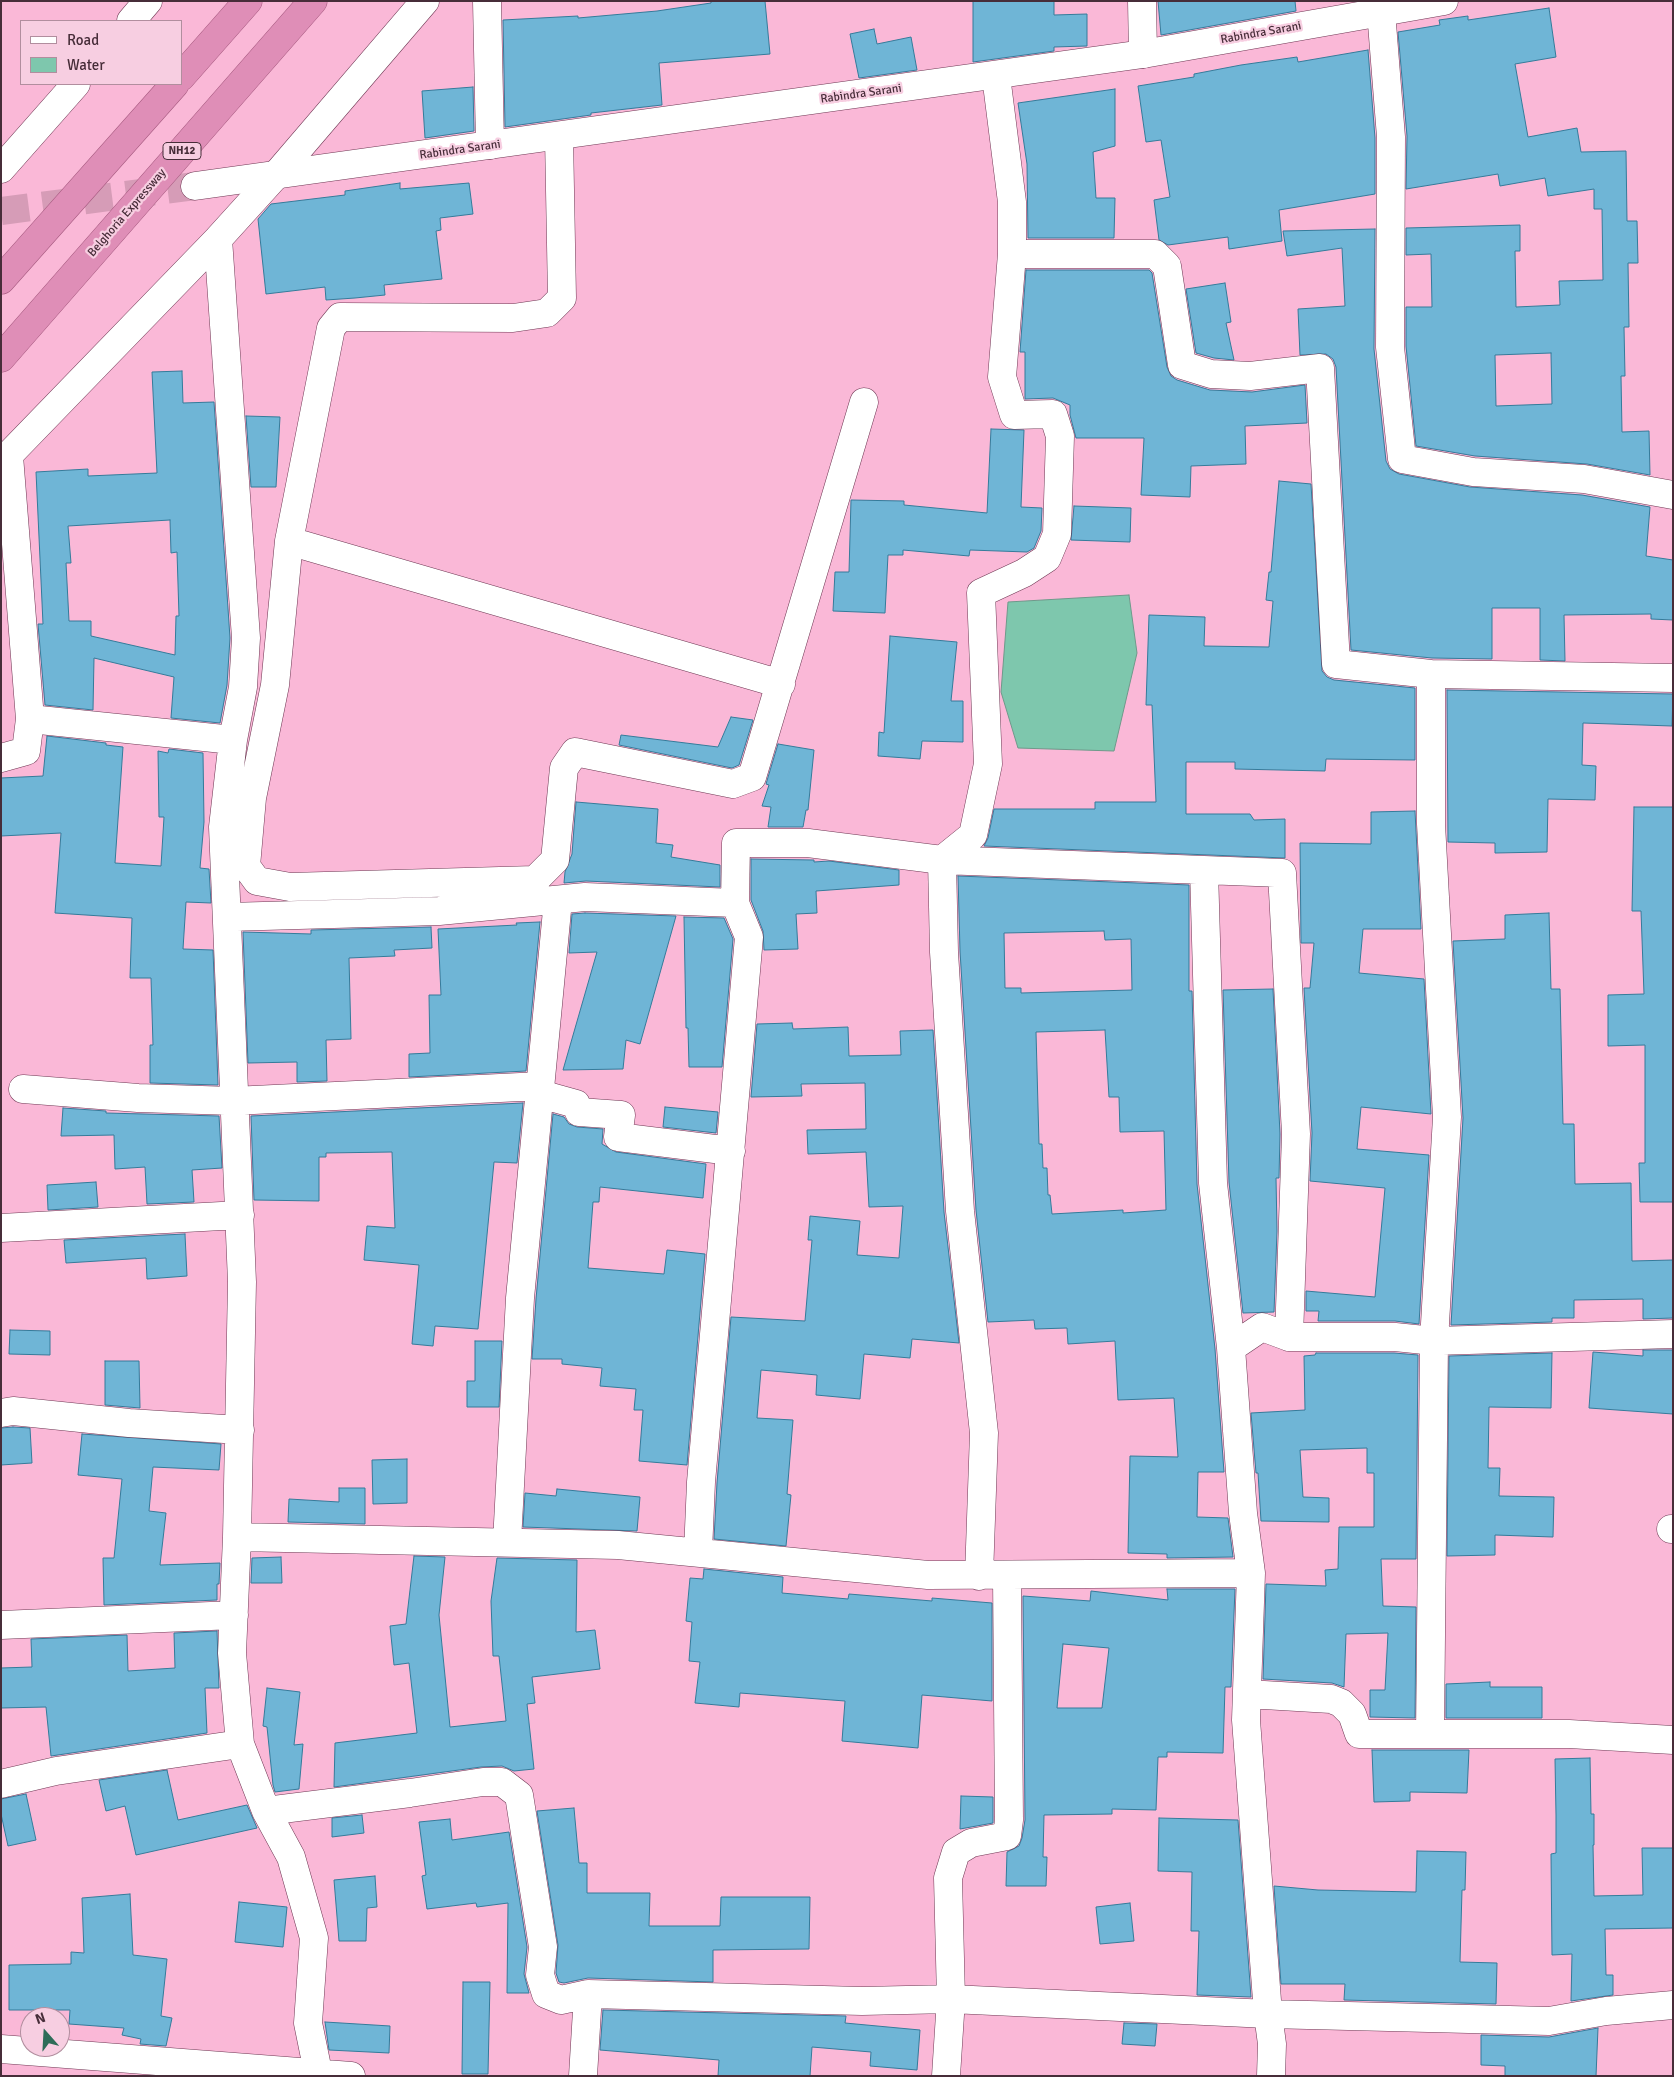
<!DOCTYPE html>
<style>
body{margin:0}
#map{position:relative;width:1674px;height:2077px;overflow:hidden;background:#fab8d7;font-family:Signika,sans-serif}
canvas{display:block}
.frame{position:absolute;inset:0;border:2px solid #472d39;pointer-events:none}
.legend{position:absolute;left:20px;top:20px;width:162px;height:65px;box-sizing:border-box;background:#f7cee1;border:1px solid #b18e9e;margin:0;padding:6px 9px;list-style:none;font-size:15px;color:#472d39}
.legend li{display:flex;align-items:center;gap:10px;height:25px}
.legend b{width:25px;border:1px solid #b18e9e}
.north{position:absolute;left:20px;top:2007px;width:50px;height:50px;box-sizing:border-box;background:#f7cee1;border:1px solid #b18e9e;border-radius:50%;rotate:341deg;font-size:14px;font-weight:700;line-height:20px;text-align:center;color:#472d39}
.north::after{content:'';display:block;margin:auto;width:18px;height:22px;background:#2e6c58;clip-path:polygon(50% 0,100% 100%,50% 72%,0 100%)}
</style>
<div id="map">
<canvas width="1674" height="2077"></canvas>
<div class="frame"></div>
<ul class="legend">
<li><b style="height:6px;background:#fff"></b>Road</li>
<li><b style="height:14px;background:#7ec7ad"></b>Water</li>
</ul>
<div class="north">N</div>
</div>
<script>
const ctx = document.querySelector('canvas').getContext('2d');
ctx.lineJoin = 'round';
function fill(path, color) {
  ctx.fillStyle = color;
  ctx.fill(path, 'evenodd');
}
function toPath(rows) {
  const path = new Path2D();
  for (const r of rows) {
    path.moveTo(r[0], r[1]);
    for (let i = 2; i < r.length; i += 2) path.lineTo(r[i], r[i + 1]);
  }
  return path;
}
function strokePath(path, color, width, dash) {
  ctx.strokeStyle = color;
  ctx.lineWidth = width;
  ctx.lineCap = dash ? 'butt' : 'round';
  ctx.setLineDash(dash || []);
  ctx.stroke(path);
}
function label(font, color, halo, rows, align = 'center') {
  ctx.font = font + ' Signika,sans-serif';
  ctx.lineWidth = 4.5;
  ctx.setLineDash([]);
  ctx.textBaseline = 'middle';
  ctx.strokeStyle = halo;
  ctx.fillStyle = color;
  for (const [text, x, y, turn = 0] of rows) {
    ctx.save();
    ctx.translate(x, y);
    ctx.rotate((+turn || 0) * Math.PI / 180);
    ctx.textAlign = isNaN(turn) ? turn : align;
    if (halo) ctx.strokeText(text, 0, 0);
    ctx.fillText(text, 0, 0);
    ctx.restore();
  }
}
const water = toPath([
 [1129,595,1137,653,1114,751,1018,748,1001,692,1008,602,1129,595]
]);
fill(water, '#7ec7ad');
strokePath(water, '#6e998a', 1);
const building = toPath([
 [711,1,765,1,770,54,659,63,662,105,591,113,591,115,505,127,503,20,578,16,578,18,657,11,711,3,711,1],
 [973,1,1054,1,1054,15,1087,14,1087,46,1054,47,1054,51,973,62,973,1],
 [1158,1,1295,1,1296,11,1161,35,1158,1],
 [1549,8,1556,57,1515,64,1528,137,1577,128,1581,152,1626,151,1627,221,1637,221,1638,263,1628,263,1629,327,1624,327,1625,376,1621,376,1622,432,1649,431,1650,475,1587,464,1475,456,1416,446,1406,346,1406,307,1432,307,1431,254,1406,255,1406,228,1520,225,1520,251,1515,251,1516,307,1560,305,1559,281,1603,280,1602,209,1594,209,1594,189,1548,196,1545,178,1500,186,1498,174,1406,189,1407,136,1398,32,1440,25,1439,20,1468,16,1468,20,1549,8],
 [1551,353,1552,404,1496,406,1495,355,1551,353],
 [874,29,877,44,911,37,917,70,859,78,850,34,874,29],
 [1368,50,1375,138,1375,194,1279,210,1282,241,1229,249,1228,237,1168,245,1159,240,1154,200,1170,197,1161,140,1146,142,1138,86,1194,77,1194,74,1241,65,1297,57,1298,62,1368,50],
 [473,87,474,131,425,138,422,91,473,87],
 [1115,89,1115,146,1093,152,1096,198,1115,198,1114,238,1028,238,1027,164,1018,103,1115,89],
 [400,183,400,189,469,183,473,214,440,218,441,230,436,231,442,279,384,285,385,295,355,298,326,300,325,287,266,294,258,219,271,204,345,195,345,191,400,183],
 [1375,229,1374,349,1386,461,1390,469,1399,474,1470,487,1582,495,1650,507,1646,556,1673,560,1673,620,1651,619,1651,614,1564,615,1565,661,1540,660,1540,608,1492,608,1492,659,1432,658,1351,650,1336,367,1333,359,1326,354,1300,355,1298,309,1345,306,1342,248,1287,256,1283,231,1375,229],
 [1026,270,1149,270,1152,273,1167,367,1171,376,1177,380,1210,390,1252,392,1305,385,1307,423,1245,426,1246,464,1191,466,1190,497,1141,495,1144,438,1076,438,1070,415,1070,405,1053,398,1025,399,1025,352,1020,352,1026,270],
 [1225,283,1231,322,1226,323,1234,360,1214,358,1196,353,1186,289,1225,283],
 [182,371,183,403,214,402,230,638,227,685,220,723,171,718,174,677,94,658,93,710,45,705,38,624,43,624,36,472,88,469,88,476,157,473,152,372,182,371],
 [170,520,171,553,177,552,179,616,176,616,175,655,91,636,91,621,69,621,66,563,71,563,68,526,170,520],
 [246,416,280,417,276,487,251,487,246,416],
 [991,429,1024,430,1021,507,1042,508,1041,531,1034,548,1027,552,970,550,969,556,903,550,903,555,888,555,885,613,833,611,835,572,849,572,851,500,904,501,904,505,987,513,991,429],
 [1279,481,1311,484,1322,671,1327,677,1334,680,1415,688,1415,760,1326,759,1325,771,1235,769,1235,762,1186,762,1186,814,1250,814,1254,820,1285,819,1285,858,984,846,988,838,994,809,1095,809,1095,802,1156,802,1152,705,1146,705,1149,615,1205,617,1204,646,1269,647,1273,601,1266,600,1269,572,1271,572,1279,481],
 [1074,506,1131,508,1130,542,1071,540,1074,506],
 [890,636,957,642,951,701,963,701,963,742,922,741,920,759,878,756,879,732,884,733,890,636],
 [1447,690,1673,694,1672,726,1583,723,1582,765,1596,766,1595,800,1548,799,1547,852,1495,853,1495,843,1448,842,1447,690],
 [731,717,753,720,739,765,732,768,619,745,621,735,718,747,731,717],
 [47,736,106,743,106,745,123,747,115,863,161,866,164,817,159,817,158,751,168,753,169,749,203,753,204,822,200,868,209,869,211,903,186,902,183,949,213,950,218,1085,150,1083,150,1045,153,1045,151,978,130,978,132,918,55,913,61,833,1,836,1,778,43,776,47,736],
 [778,744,814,750,808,810,806,810,803,827,768,827,771,807,762,806,769,785,766,784,778,744],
 [576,802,658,809,656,843,673,845,671,857,720,865,720,887,586,881,564,883,565,872,572,854,576,802],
 [1634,807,1673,807,1673,1202,1640,1202,1639,1163,1645,1163,1645,1045,1608,1046,1608,995,1644,994,1641,911,1632,911,1634,807],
 [1415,811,1421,929,1363,929,1359,973,1424,979,1431,1114,1361,1107,1357,1149,1429,1155,1419,1324,1395,1321,1318,1321,1319,1311,1306,1311,1306,1291,1375,1297,1385,1188,1310,1181,1312,1133,1304,988,1310,988,1314,943,1301,943,1300,843,1371,844,1371,812,1415,811],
 [751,859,814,860,814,862,829,861,899,870,899,885,816,891,817,913,796,914,798,949,764,950,763,931,751,900,751,859],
 [958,876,1189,885,1189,991,1192,991,1197,1184,1215,1349,1224,1472,1198,1472,1197,1517,1228,1518,1233,1557,1167,1558,1167,1554,1128,1553,1130,1456,1178,1457,1174,1398,1118,1400,1115,1341,1068,1344,1067,1328,1035,1329,1034,1320,988,1322,976,1210,960,951,958,876],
 [1104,931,1105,940,1131,939,1132,990,1021,993,1021,988,1005,988,1004,933,1104,931],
 [1105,1030,1109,1097,1119,1097,1120,1132,1164,1131,1166,1210,1123,1213,1123,1210,1052,1214,1050,1195,1048,1195,1047,1168,1043,1168,1042,1144,1039,1144,1036,1032,1105,1030],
 [585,913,676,916,640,1044,626,1040,623,1069,563,1070,597,952,569,953,572,914,585,913],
 [1549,913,1551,989,1560,989,1563,1124,1574,1124,1575,1184,1631,1183,1632,1261,1673,1260,1673,1318,1643,1319,1643,1299,1574,1300,1574,1318,1552,1318,1552,1322,1451,1325,1463,1118,1453,941,1505,939,1505,915,1549,913],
 [684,917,724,918,733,939,722,1067,689,1067,688,1028,686,1028,684,917],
 [540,922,526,1071,409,1077,409,1054,430,1053,429,995,441,995,438,929,517,925,516,923,540,922],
 [431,927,432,948,394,950,395,956,349,958,351,1039,326,1040,327,1081,297,1082,297,1062,248,1063,243,932,311,934,311,930,431,927],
 [1273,989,1280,1134,1279,1178,1276,1178,1277,1231,1274,1312,1243,1313,1229,1182,1223,990,1273,989],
 [792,1023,793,1029,848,1027,849,1056,901,1055,900,1031,933,1030,944,1212,959,1343,912,1339,910,1358,864,1354,860,1399,816,1395,817,1375,761,1370,757,1418,793,1420,787,1494,791,1495,786,1546,714,1539,717,1483,731,1317,805,1321,812,1240,808,1240,810,1216,860,1221,857,1255,899,1258,903,1206,869,1207,866,1152,808,1154,807,1130,866,1129,865,1083,801,1084,802,1096,751,1097,757,1024,792,1023],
 [523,1103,517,1163,494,1162,478,1329,435,1326,433,1346,412,1344,419,1265,364,1260,367,1226,395,1228,392,1152,326,1153,326,1157,319,1157,319,1201,254,1200,251,1116,523,1103],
 [665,1107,718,1112,716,1133,663,1127,665,1107],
 [63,1108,106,1111,106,1113,219,1116,222,1168,192,1170,194,1202,147,1204,145,1167,115,1169,114,1135,61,1136,63,1108],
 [553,1114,564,1117,569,1124,577,1127,603,1129,602,1144,616,1152,706,1164,703,1198,600,1187,599,1202,593,1202,588,1268,664,1274,667,1250,705,1254,687,1465,639,1461,643,1410,634,1410,636,1389,600,1386,602,1368,562,1364,562,1359,532,1359,536,1299,553,1114],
 [96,1182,98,1207,48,1210,47,1185,96,1182],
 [185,1234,187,1276,147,1279,146,1258,66,1263,64,1240,185,1234],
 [10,1330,50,1331,50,1355,9,1354,10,1330],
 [475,1341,502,1341,499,1407,467,1407,467,1381,475,1381,475,1341],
 [1643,1350,1673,1350,1673,1414,1589,1408,1593,1352,1643,1356,1643,1350],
 [1316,1353,1394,1353,1418,1355,1416,1559,1381,1559,1383,1606,1416,1607,1415,1718,1370,1717,1370,1690,1385,1690,1388,1633,1346,1634,1344,1687,1332,1683,1263,1679,1266,1584,1326,1586,1325,1570,1338,1569,1339,1527,1374,1527,1374,1473,1367,1473,1367,1448,1300,1450,1303,1497,1329,1498,1329,1522,1261,1521,1258,1473,1256,1473,1251,1413,1305,1410,1304,1356,1315,1355,1316,1353],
 [1552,1353,1551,1408,1489,1407,1488,1468,1500,1468,1499,1496,1554,1497,1553,1537,1495,1535,1495,1555,1447,1556,1449,1356,1552,1353],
 [105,1361,139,1361,140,1408,105,1405,105,1361],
 [13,1427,30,1428,32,1463,1,1465,1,1428,13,1427],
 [82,1434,221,1444,219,1470,153,1467,149,1511,166,1513,160,1565,220,1563,219,1584,217,1584,217,1600,104,1605,103,1558,114,1558,122,1479,78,1475,82,1434],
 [407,1459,407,1503,373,1504,372,1460,407,1459],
 [339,1488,365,1488,365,1524,288,1522,289,1499,339,1502,339,1488],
 [557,1489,640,1497,637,1531,523,1527,525,1493,556,1496,557,1489],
 [414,1556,445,1557,439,1615,450,1727,506,1721,499,1656,493,1656,491,1601,497,1558,577,1560,576,1632,595,1630,600,1669,532,1677,535,1703,527,1704,534,1769,514,1771,502,1766,481,1767,334,1787,335,1743,417,1733,409,1663,394,1665,390,1626,406,1624,414,1556],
 [281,1557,282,1583,251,1583,252,1558,281,1557],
 [704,1569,783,1577,782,1593,848,1599,849,1594,932,1601,932,1598,992,1603,992,1701,922,1695,918,1748,842,1741,845,1701,740,1693,739,1707,695,1703,700,1662,689,1661,692,1622,686,1621,690,1578,703,1579,704,1569],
 [1167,1589,1235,1589,1231,1687,1225,1687,1223,1753,1167,1752,1167,1757,1158,1757,1156,1810,1112,1809,1112,1814,1044,1815,1043,1857,1047,1857,1046,1886,1006,1886,1007,1852,1019,1846,1022,1838,1025,1820,1023,1596,1090,1601,1091,1591,1168,1600,1167,1589],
 [1063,1644,1109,1648,1102,1708,1057,1708,1063,1644],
 [217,1631,219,1688,205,1688,207,1733,51,1756,46,1707,1,1708,1,1668,32,1667,31,1639,127,1635,128,1671,175,1668,174,1633,217,1631],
 [1490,1682,1490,1687,1542,1687,1542,1718,1446,1718,1446,1684,1490,1682],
 [267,1688,300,1692,294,1745,303,1744,299,1789,275,1792,273,1785,267,1727,263,1726,267,1688],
 [1372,1750,1469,1750,1467,1793,1410,1792,1410,1801,1374,1802,1372,1750],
 [1590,1758,1591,1814,1594,1814,1594,1845,1593,1845,1594,1896,1643,1895,1642,1848,1673,1848,1673,1928,1605,1929,1606,1975,1613,1975,1613,1995,1571,2001,1572,1954,1552,1955,1551,1854,1556,1853,1556,1815,1555,1759,1590,1758],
 [167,1770,178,1820,247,1805,257,1828,136,1855,125,1806,106,1811,99,1780,167,1770],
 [26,1794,36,1840,8,1846,1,1814,1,1799,26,1794],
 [961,1796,993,1797,993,1823,960,1829,961,1796],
 [574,1808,579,1863,587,1863,587,1893,650,1893,649,1926,720,1926,721,1897,810,1897,809,1949,713,1950,713,1982,588,1978,564,1983,559,1982,556,1973,558,1945,537,1811,574,1808],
 [362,1815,364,1833,332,1837,332,1818,362,1815],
 [1159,1818,1238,1820,1251,1997,1197,1995,1199,1931,1191,1931,1192,1872,1158,1871,1159,1818],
 [450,1819,452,1840,509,1832,527,1947,524,1974,529,1993,507,1993,508,1903,477,1907,476,1903,427,1909,422,1876,426,1875,419,1822,450,1819],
 [1417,1851,1466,1852,1465,1890,1462,1890,1460,1962,1497,1963,1496,2004,1344,2000,1345,1984,1281,1984,1274,1886,1318,1890,1416,1892,1417,1851],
 [375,1876,377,1907,367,1908,366,1941,339,1941,334,1880,375,1876],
 [130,1894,133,1955,167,1959,161,2016,172,2018,166,2046,140,2044,141,2039,122,2035,124,2028,69,2024,70,2010,9,2010,9,1965,71,1964,71,1952,84,1953,82,1898,130,1894],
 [239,1902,287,1907,283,1947,235,1942,239,1902],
 [1130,1903,1134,1941,1100,1944,1096,1907,1130,1903],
 [463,1982,490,1982,488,2074,462,2074,463,1982],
 [603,2010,846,2016,845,2023,920,2030,917,2070,870,2066,871,2052,812,2047,810,2076,718,2076,719,2060,600,2050,603,2010],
 [325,2022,390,2026,389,2053,329,2050,325,2022],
 [1124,2023,1157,2024,1155,2046,1122,2044,1124,2023],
 [1598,2028,1596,2076,1505,2076,1505,2066,1481,2065,1481,2035,1549,2037,1598,2028]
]);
fill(building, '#6fb5d6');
strokePath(building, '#347b9a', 1);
strokePath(toPath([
 [1,211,195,186]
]), '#d69cb7', 28, [28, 14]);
const minor = toPath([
 [487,1,490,145],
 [1142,1,1143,54],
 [1381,11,1391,137,1390,347,1402,459,1473,472,1584,479,1673,495],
 [131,21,148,1],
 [559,136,562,298,547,313,513,318,340,317,331,328,289,541,275,685,252,798,246,866,257,881,290,887,535,880,555,860,564,768,575,752,733,784,752,777,864,402],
 [1,169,76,84],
 [218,239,246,638,243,687,233,740,223,827,242,1282,237,1537],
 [1012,254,1155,254,1167,266,1182,365,1211,374,1250,376,1320,368,1336,664,1431,674,1673,678],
 [9,456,30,719,233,740],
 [1,463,218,239,276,175,425,1],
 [289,541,781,684],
 [1,758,26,751,30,719],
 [1204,870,1213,1183,1231,1348],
 [228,917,439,911,585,897,735,903,736,843,808,843,942,860,1282,873,1296,1134,1289,1337],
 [23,1089,138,1098,233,1101,541,1086],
 [540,1094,576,1104,579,1112,621,1115,618,1137,731,1151],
 [1,1228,240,1215],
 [1,1413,13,1411,129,1423,240,1430],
 [1671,1529,1673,1529],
 [507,1542,520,1298,558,900],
 [698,1552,701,1482,749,937,735,903],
 [1251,1573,1246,1720,1268,2014,1272,2044,1271,2076],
 [979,1576,984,1433,960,1211,944,952,942,860,973,835,988,764,981,593,1024,573,1047,558,1057,534,1060,436,1053,414,1014,415,1002,377,1012,254,1012,202,996,76],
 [1,1625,234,1615],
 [1247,1694,1331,1699,1341,1703,1352,1714,1359,1734,1569,1734,1673,1740],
 [1430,1733,1434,1341,1447,1117,1431,824,1431,674],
 [1,1784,56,1771,240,1744],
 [266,1811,410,1793,483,1782,502,1782,519,1795,543,1947,540,1975,546,1994,561,2000,588,1994],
 [1,2049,351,2076],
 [317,2076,318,2072,308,2023,314,1938,291,1857,266,1811,240,1744,232,1653,237,1537,618,1545,928,1575,1251,1573,1243,1513,1231,1348,1262,1327,1289,1337,1395,1337,1434,1341,1673,1334],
 [583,2076,588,1994,862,2001,951,1999,1268,2014,1549,2021,1606,2011,1673,2005],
 [946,2076,951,1999,948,1878,956,1852,971,1843,1007,1836,1009,1820,1007,1576]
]);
const tertiary = toPath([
 [195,186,1143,54,1444,1]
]);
const trunk = toPath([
 [181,77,248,1],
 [1,280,175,84],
 [1,358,313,1]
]);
strokePath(minor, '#6f3854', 29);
strokePath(tertiary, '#6f3854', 29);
strokePath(trunk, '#a5597f', 29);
strokePath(minor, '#fff', 28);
strokePath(tertiary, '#fff', 28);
strokePath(trunk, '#df8eb7', 28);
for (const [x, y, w] of [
 [182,151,38]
]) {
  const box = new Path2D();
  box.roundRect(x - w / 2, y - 8.5, w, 17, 4);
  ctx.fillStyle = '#f7cee1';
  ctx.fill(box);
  strokePath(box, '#472d39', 1);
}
label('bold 11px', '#472d39', null, [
 ["NH12",182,151]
]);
label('12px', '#472d39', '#f7cee1', [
 ["Rabindra Sarani",1261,33,-10],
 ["Rabindra Sarani",861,94,-8],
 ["Rabindra Sarani",460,150,-8],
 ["Belghoria Expressway",127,213,-49]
]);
</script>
